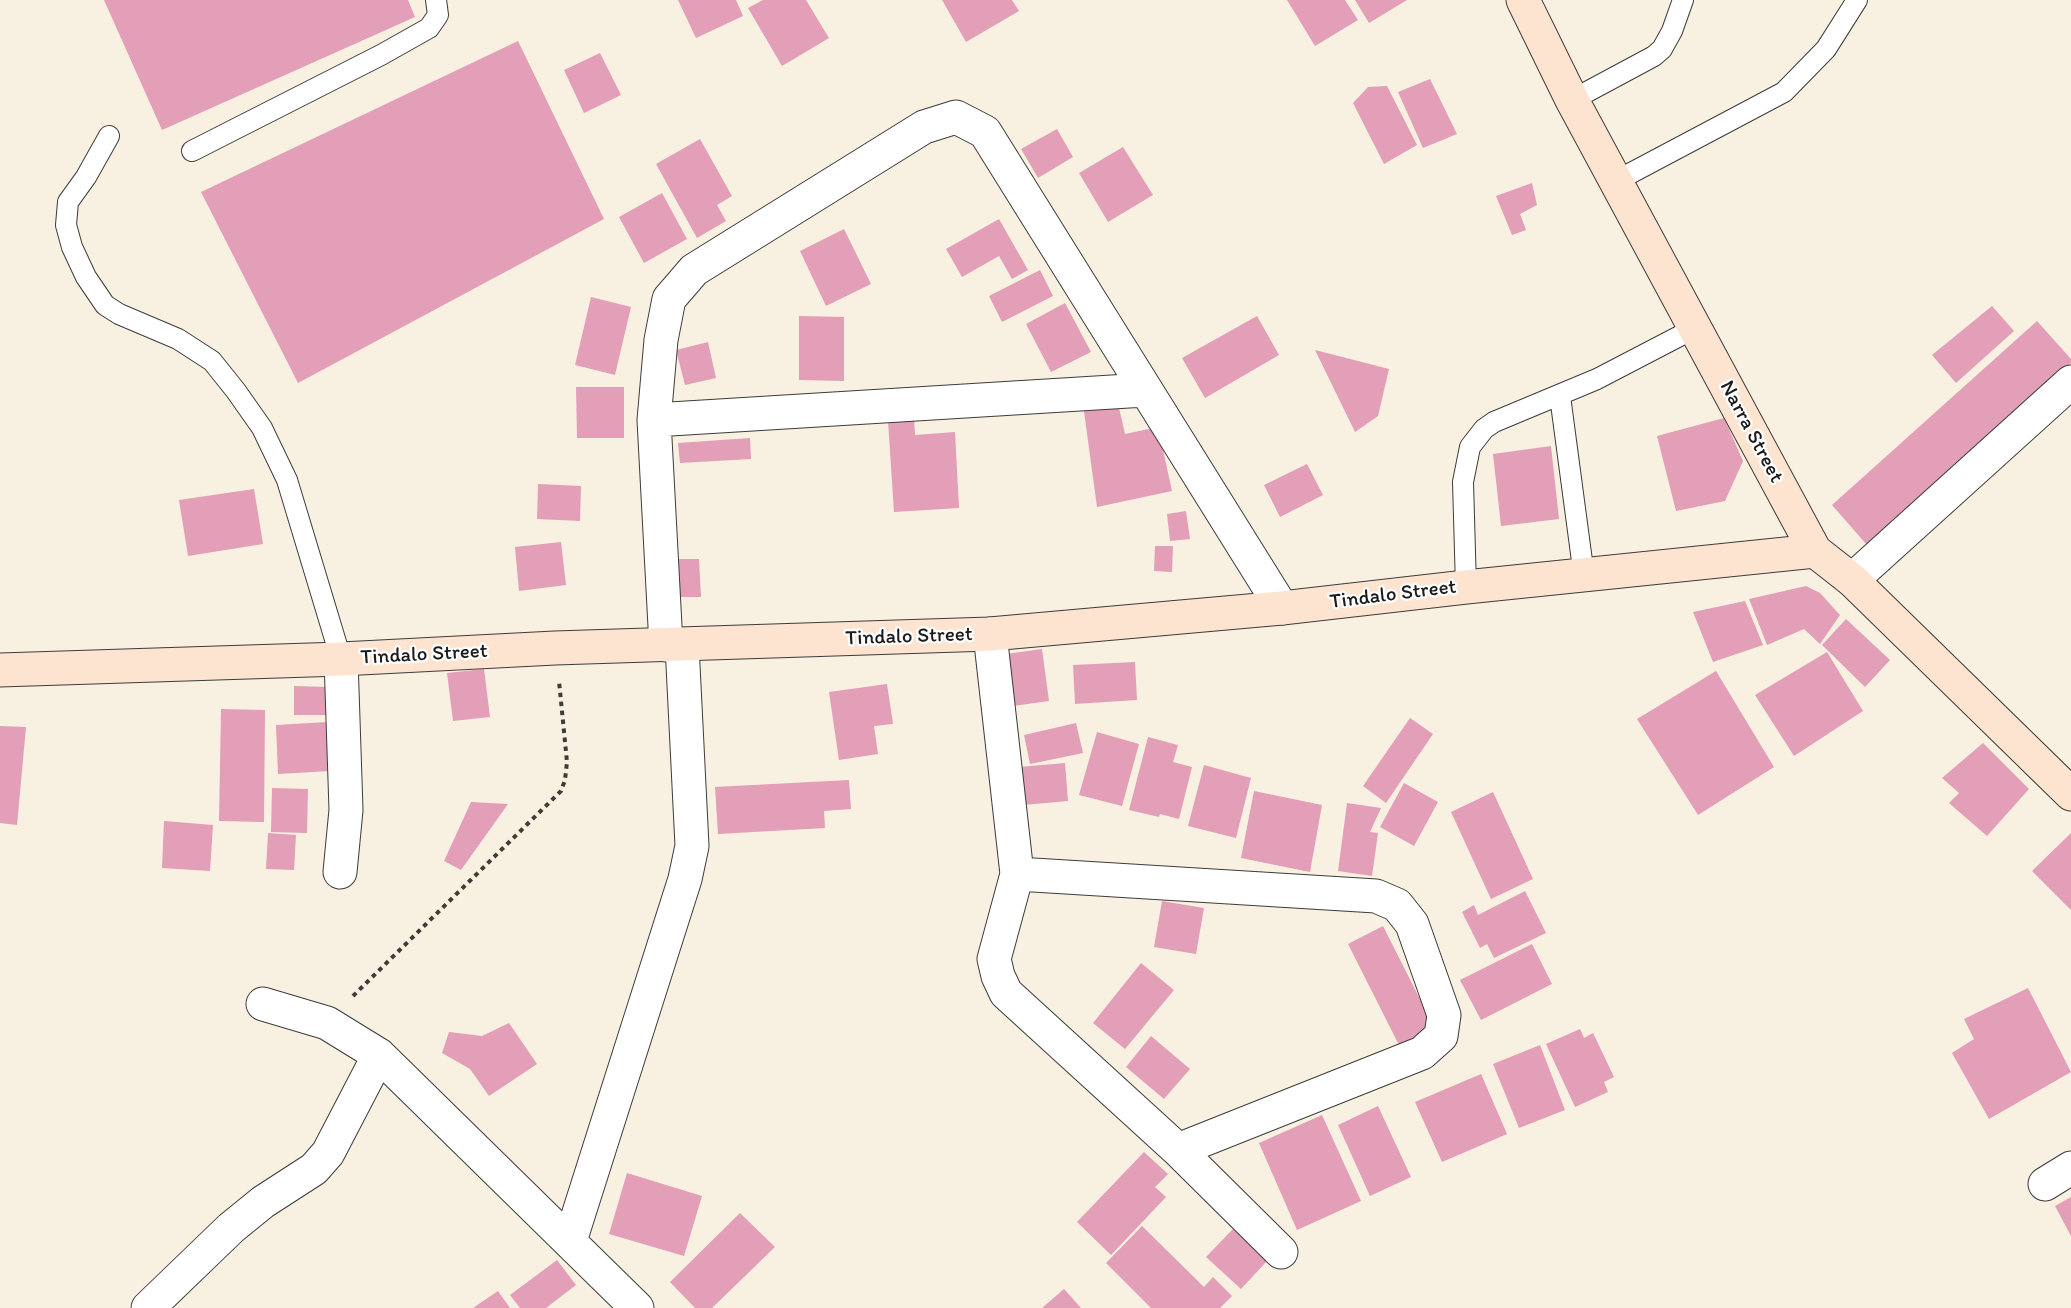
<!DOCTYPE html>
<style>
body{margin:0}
canvas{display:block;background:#f8f0e1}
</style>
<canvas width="2071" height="1308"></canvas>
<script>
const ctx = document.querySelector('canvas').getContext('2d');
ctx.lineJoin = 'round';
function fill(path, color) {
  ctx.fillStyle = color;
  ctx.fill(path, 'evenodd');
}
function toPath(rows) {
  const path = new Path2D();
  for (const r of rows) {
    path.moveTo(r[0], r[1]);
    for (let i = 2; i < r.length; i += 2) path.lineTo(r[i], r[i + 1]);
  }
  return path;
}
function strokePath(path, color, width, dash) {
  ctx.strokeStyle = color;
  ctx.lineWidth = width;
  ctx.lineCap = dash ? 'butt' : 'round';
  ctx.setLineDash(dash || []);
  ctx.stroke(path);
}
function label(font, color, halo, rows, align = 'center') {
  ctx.font = font + ' Itim,sans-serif';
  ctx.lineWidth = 4.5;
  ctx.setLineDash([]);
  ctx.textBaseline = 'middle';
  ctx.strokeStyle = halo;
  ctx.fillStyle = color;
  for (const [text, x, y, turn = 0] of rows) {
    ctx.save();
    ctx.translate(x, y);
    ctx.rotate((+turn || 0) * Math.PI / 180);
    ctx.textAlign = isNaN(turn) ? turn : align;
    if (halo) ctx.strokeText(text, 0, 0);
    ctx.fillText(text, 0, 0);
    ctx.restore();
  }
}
fill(toPath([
 [104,0,408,0,415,17,162,130],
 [678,0,736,0,743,16,696,38],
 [763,0,806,0,829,38,782,66,748,8],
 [942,0,1012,0,1019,11,966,42],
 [1287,0,1345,0,1358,20,1315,46],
 [1355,0,1407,0,1369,23],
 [518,41,604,219,298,383,201,192],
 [600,53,621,95,584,113,564,70],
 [1430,79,1457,134,1423,148,1398,92],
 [1387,86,1417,145,1384,164,1353,103,1368,87],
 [1057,129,1073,157,1038,178,1021,149],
 [700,139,732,196,717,205,726,221,697,238,656,164],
 [1123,147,1153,195,1108,222,1079,173],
 [1532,183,1537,205,1520,214,1526,230,1512,235,1496,196],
 [662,193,687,239,644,263,619,217],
 [999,219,1028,270,1012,279,999,256,962,277,946,249],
 [844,229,871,284,826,306,800,251],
 [1040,270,1053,296,1002,322,989,296],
 [591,297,631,307,615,375,575,365],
 [1065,303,1091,352,1051,372,1026,324],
 [1992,306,2014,331,1956,383,1932,355],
 [799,316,844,317,844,381,799,380],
 [1257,316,1279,355,1205,398,1182,358],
 [2037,321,2071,359,2071,363,1867,545,1832,505],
 [708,342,716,378,685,385,676,350],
 [1315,350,1389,369,1378,416,1355,432],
 [576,387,624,387,624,438,577,438],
 [1117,399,1125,434,1158,427,1172,491,1097,507,1083,404],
 [1724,418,1743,461,1725,501,1676,511,1657,436],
 [914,419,915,435,955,432,959,508,894,512,888,421],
 [750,438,751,459,680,463,678,443],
 [1551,446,1559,519,1501,526,1493,454],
 [1307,464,1323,495,1280,517,1264,485],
 [538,484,581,486,580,521,537,519],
 [254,489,263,544,188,556,179,500],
 [1186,511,1190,539,1170,541,1167,514],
 [561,542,566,585,519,591,515,547],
 [1155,546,1173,546,1172,572,1154,571],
 [678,559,699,559,701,597,679,597],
 [1806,586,1820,593,1840,615,1820,644,1804,629,1767,645,1749,599],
 [1745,601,1763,645,1713,662,1693,612],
 [1846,619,1890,660,1865,687,1822,645],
 [1042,649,1049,701,1006,707,999,655],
 [1827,652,1863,711,1794,756,1755,695],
 [1135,662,1137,700,1075,704,1073,665],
 [484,669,490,717,453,721,447,673],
 [1716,671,1774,767,1698,815,1637,719],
 [887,684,893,724,874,726,878,754,839,760,829,692],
 [294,686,328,687,327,715,294,715],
 [221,709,265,710,264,822,219,821],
 [1410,718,1433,734,1386,803,1363,786],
 [327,722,330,771,278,774,276,725],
 [1076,723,1083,753,1030,764,1024,735],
 [0,726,26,727,17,825,0,823],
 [1097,732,1139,744,1122,806,1079,795],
 [1148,737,1178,745,1173,762,1192,767,1179,819,1160,814,1159,817,1129,810],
 [1983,743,2029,789,1987,836,1949,803,1959,793,1942,778],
 [1065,763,1068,801,1023,805,1019,767],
 [1204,765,1251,778,1236,838,1188,826],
 [849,780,851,809,824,811,825,828,718,834,715,787],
 [1404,783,1438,802,1414,846,1380,827],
 [272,788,308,789,307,833,271,832],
 [1254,791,1322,805,1310,872,1241,858],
 [1493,792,1533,879,1491,899,1451,812],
 [471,802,508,804,461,870,444,861],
 [1347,803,1381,808,1370,832,1378,833,1372,876,1338,871],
 [164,821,213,825,210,871,162,868],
 [268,833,296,835,294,870,266,869],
 [2071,833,2071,910,2032,871],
 [1525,891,1546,933,1494,958,1487,944,1480,948,1462,912,1474,905,1478,915],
 [1162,901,1204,908,1196,954,1154,947],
 [1383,926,1435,1029,1400,1047,1348,944],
 [1532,944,1552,984,1481,1020,1460,980],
 [1141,963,1174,990,1125,1049,1093,1023],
 [2028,988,2071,1072,1989,1119,1952,1053,1974,1039,1964,1019],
 [509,1023,537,1064,489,1096,470,1069,442,1053,449,1032,482,1036],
 [1580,1029,1584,1038,1593,1033,1614,1077,1604,1082,1608,1092,1575,1107,1546,1044],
 [1151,1036,1190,1069,1164,1099,1126,1067],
 [1540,1045,1565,1110,1519,1128,1493,1064],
 [1481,1074,1507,1134,1442,1162,1415,1102],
 [1378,1106,1411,1177,1370,1196,1338,1125],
 [1322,1115,1361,1201,1297,1230,1259,1143],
 [1144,1152,1168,1174,1155,1187,1166,1197,1111,1255,1077,1222],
 [627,1173,702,1196,684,1256,609,1234],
 [2071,1197,2071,1236,2055,1206],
 [740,1213,775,1247,712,1308,695,1308,670,1282],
 [1142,1226,1204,1287,1213,1277,1232,1296,1220,1308,1151,1308,1106,1263],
 [1233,1229,1267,1261,1241,1289,1206,1257],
 [557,1260,576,1285,546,1308,520,1308,510,1295],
 [1064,1289,1081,1308,1042,1308],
 [498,1291,510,1308,473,1308]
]), '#e39fb8');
const service = toPath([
 [1572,100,1654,56,1662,49,1672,31,1683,0],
 [109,136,86,177,68,202,66,225,72,247,86,277,105,305,119,314,178,339,212,361,236,391,262,428,287,480,341,659],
 [192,151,381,55,429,28,438,15,436,0],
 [1616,181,1784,92,1826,49,1857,0],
 [1560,396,1584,576],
 [1466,587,1463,482,1470,447,1484,429,1494,422,1597,379,1695,328]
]);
const minor = toPath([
 [654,420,1145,390],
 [1852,580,2071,382],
 [990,634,1017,874,994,959,998,976,1006,993,1178,1150,1281,1252],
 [666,645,654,420,661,340,669,299,694,270,924,127,956,117,985,132,1282,608],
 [340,872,346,810,341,659],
 [1017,874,1376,896,1397,905,1412,924,1444,1015,1441,1036,1422,1053,1178,1150],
 [263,1004,327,1023,379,1055,637,1308],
 [2045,1184,2071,1168],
 [570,1241,685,879,692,846,682,645],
 [148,1308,231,1228,263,1202,314,1169,328,1153,379,1055]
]);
const secondary = toPath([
 [1523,0,1572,100,1815,551,1852,580,2071,794],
 [0,670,341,659,555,648,990,634,1282,608,1466,587,1815,551]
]);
strokePath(service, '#3d3c3a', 22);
strokePath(minor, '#3d3c3a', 35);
strokePath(secondary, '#3d3c3a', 35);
strokePath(toPath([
 [353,996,561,791,565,780,567,762,559,681]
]), '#3d3c3a', 4, [4.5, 4.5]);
strokePath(service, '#fff', 20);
strokePath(minor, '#fff', 33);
strokePath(secondary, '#fde4d0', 33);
label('21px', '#1c1c1c', '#fff', [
 ["Narra Street",1751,432,62],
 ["Tindalo Street",1393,595,-7],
 ["Tindalo Street",909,637,-2],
 ["Tindalo Street",424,655,-3]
]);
</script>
